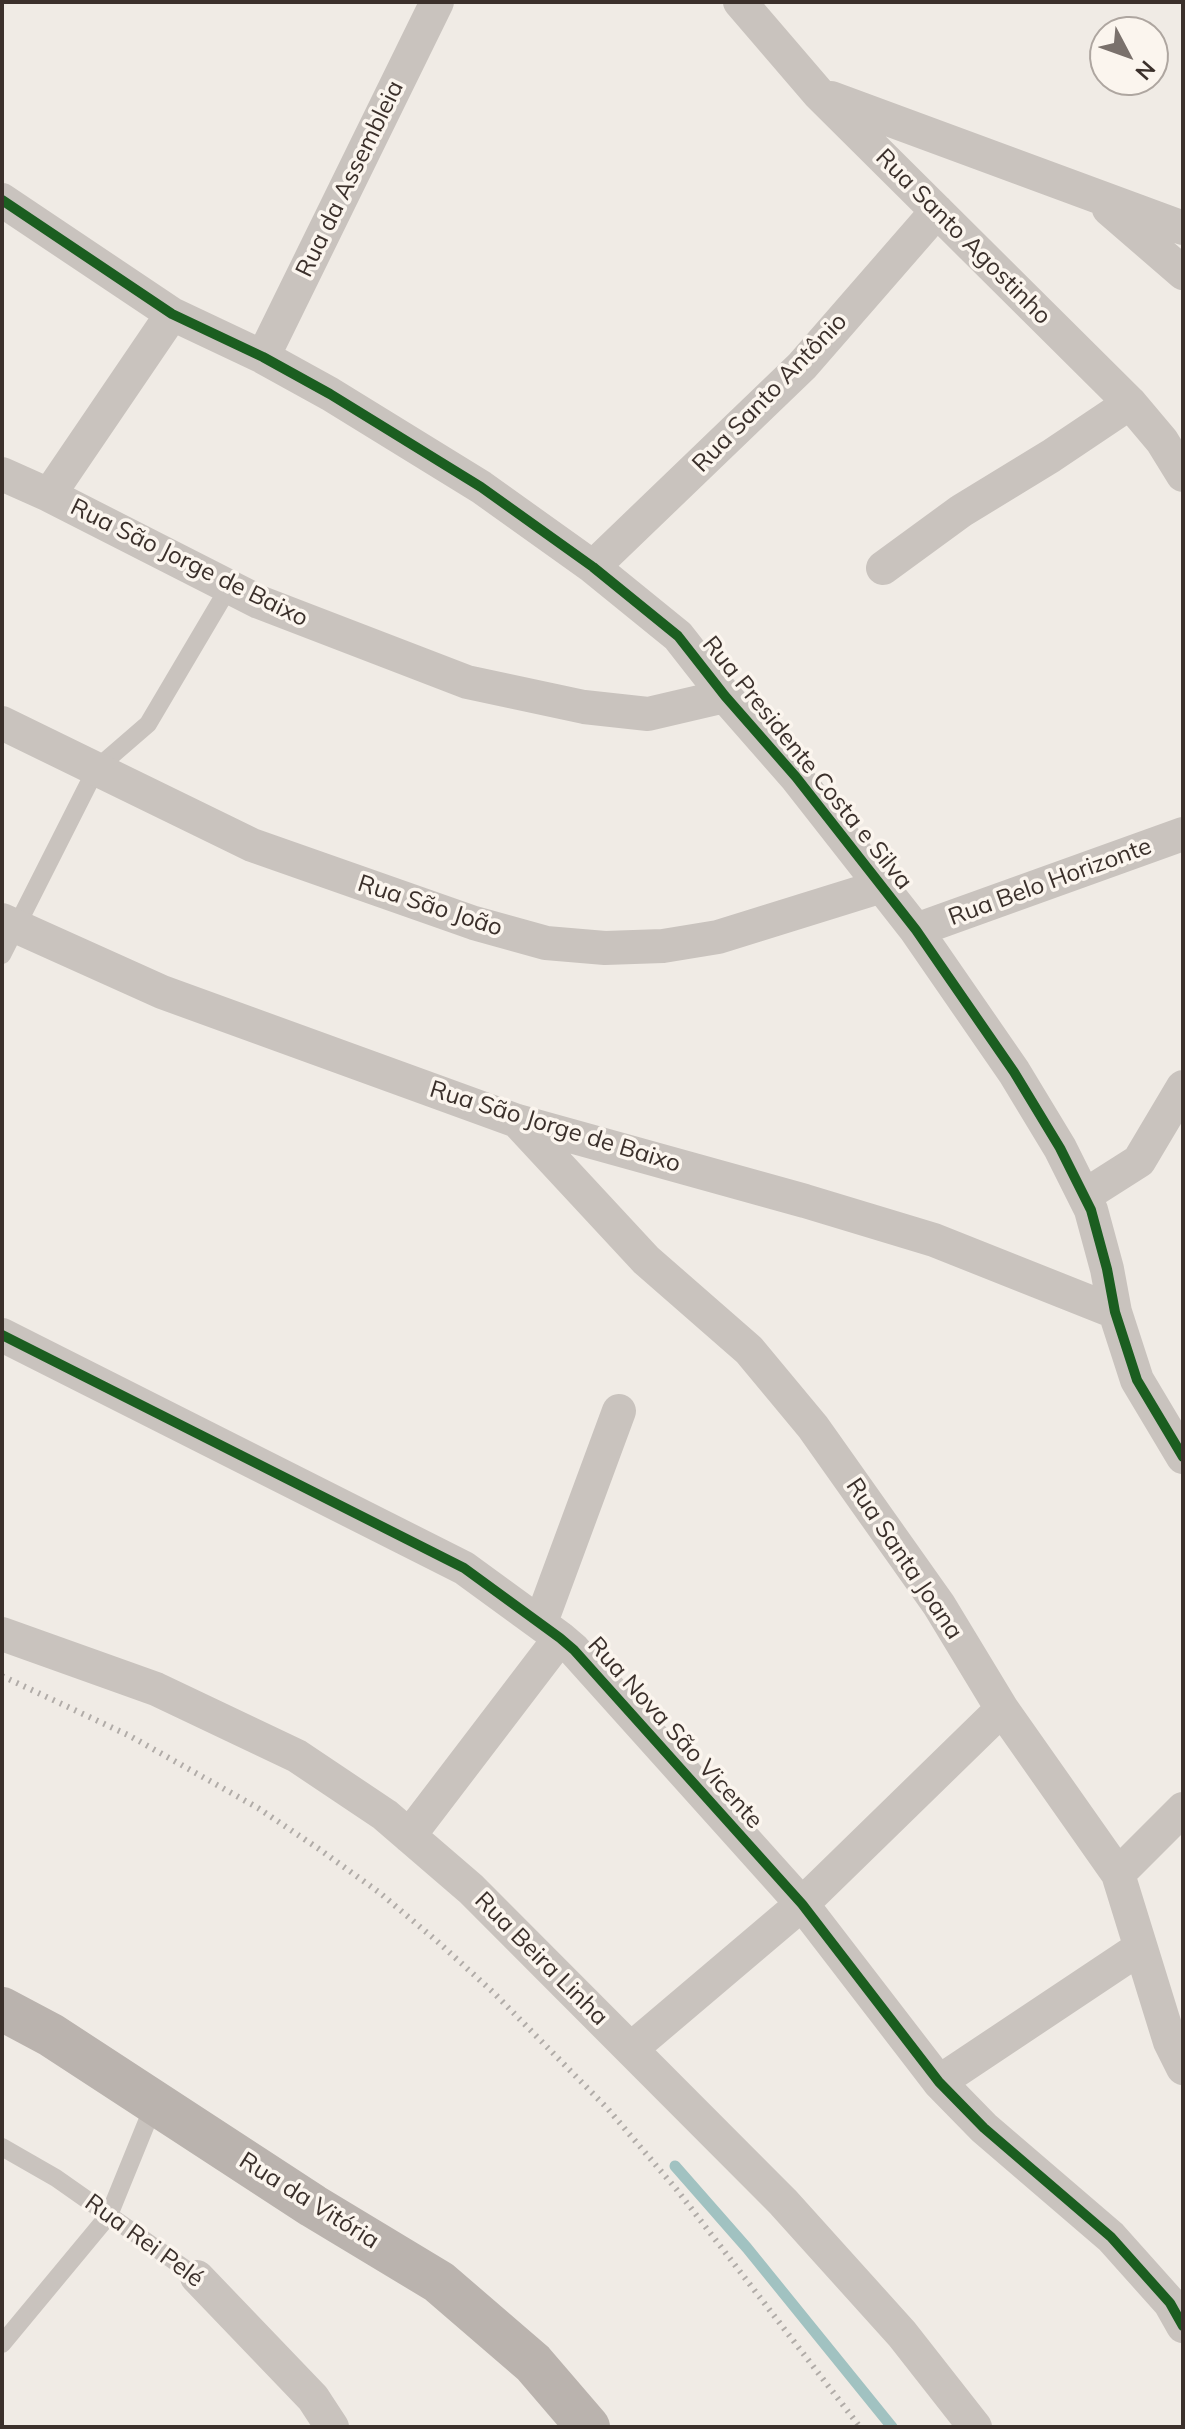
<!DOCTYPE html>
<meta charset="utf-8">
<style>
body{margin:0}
#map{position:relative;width:1185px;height:2429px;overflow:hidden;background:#f0ebe5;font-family:Mulish,sans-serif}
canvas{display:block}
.frame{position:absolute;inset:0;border:4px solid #3b302b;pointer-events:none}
.north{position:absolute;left:1089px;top:16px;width:80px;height:80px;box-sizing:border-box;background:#fbf5ee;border:2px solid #aea6a0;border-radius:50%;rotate:131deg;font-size:22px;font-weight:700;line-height:32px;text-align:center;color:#3b302b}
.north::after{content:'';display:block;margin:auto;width:28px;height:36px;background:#7a716c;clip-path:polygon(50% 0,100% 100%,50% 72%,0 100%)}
</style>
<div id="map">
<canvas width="1185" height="2429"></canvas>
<div class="frame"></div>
<div class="north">N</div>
</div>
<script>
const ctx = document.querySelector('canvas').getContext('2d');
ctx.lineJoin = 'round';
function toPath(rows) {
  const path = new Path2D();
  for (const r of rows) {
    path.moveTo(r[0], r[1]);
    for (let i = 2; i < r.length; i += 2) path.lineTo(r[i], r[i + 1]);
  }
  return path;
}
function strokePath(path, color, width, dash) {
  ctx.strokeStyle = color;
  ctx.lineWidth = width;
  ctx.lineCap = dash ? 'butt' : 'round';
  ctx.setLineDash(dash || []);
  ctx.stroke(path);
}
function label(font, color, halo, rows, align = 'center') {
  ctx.font = font + ' Mulish,sans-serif';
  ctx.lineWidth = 7;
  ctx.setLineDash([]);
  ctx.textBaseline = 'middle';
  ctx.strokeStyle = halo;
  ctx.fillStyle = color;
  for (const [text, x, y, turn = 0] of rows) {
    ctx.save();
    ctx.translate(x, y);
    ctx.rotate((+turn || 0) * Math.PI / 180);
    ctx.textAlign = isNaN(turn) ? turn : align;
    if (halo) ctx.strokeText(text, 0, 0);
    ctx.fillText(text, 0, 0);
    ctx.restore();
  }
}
strokePath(toPath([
 [675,2166,747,2248,892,2427]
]), '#a1c2c1', 11);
strokePath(toPath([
 [2,955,96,769,148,724,229,587],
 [2,2147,56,2178,197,2277],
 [2,2344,109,2215,155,2102]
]), '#c9c3be', 18);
strokePath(toPath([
 [740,2,819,94,1130,403,1162,441,1183,475],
 [831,98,1183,228],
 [2,200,172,314,263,357,330,394,481,487,593,567,678,636,725,696,796,777,916,930,1014,1072,1060,1148,1091,1210,1107,1269,1115,1312,1137,1380,1183,1457],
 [1109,209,1183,273],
 [263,357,437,2],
 [2,474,49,495,259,602,467,682,584,707,648,714,725,696],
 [49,495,172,314],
 [593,567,802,366,937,211],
 [883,568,961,511,1051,456,1130,403],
 [2,723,252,845,474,923,546,943,605,948,663,946,718,937,882,886],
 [2,920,162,992,517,1121,805,1201,934,1240,1115,1312],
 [916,930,1183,834],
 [517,1121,646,1260,749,1350,813,1427,939,1605,1002,1709,1118,1874,1170,2042,1183,2068],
 [1084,1196,1139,1161,1183,1087],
 [2,1335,464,1568,560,1638,574,1650,802,1904,939,2082,984,2128,1111,2237,1170,2303,1183,2326],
 [541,1622,619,1411],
 [2,1634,156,1689,297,1756,385,1815,471,1889,783,2202,902,2334,975,2427],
 [409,1836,560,1638],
 [1118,1874,1183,1809],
 [631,2049,802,1904,1002,1709],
 [939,2082,1140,1948],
 [197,2277,313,2398,332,2427]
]), '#c9c3be', 34);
strokePath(toPath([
 [2,2009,51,2035,313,2206,439,2282,533,2363,588,2427]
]), '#bab3ae', 44);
strokePath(toPath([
 [2,1676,130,1736,258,1808,319,1849,380,1893,438,1942,494,1993,608,2109,677,2190,860,2427]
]), '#b1aca8', 6, [2, 6]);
strokePath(toPath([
 [2,200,172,314,263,357,330,394,481,487,593,567,678,636,725,696,796,777,916,930,1014,1072,1060,1148,1091,1210,1107,1269,1115,1312,1137,1380,1183,1457],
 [2,1335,464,1568,560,1638,574,1650,802,1904,939,2082,984,2128,1111,2237,1170,2303,1183,2326]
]), '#1b5e20', 10);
label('24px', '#3b302b', '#fbf5ee', [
 ["Rua da Assembleia",350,179,-64],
 ["Rua Santo Agostinho",963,237,45],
 ["Rua Santo Antônio",770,393,-46],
 ["Rua São Jorge de Baixo",189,563,26],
 ["Rua Presidente Costa e Silva",807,763,51],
 ["Rua Belo Horizonte",1050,882,-20],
 ["Rua São João",430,906,18],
 ["Rua São Jorge de Baixo",555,1127,17],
 ["Rua Santa Joana",904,1559,56],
 ["Rua Nova São Vicente",675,1733,48],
 ["Rua Beira Linha",541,1959,45],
 ["Rua da Vitória",309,2201,32],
 ["Rua Rei Pelé",144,2241,36]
]);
</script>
